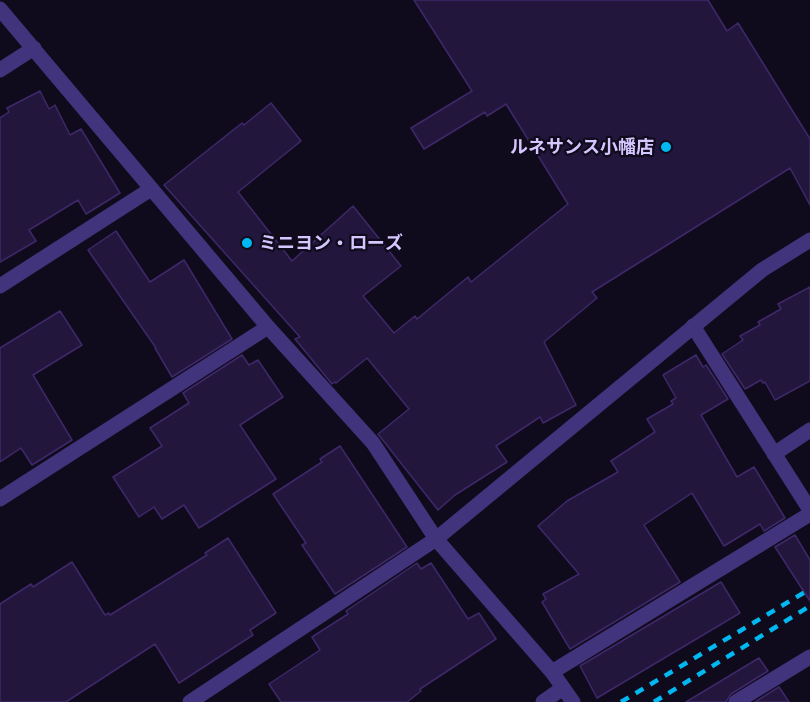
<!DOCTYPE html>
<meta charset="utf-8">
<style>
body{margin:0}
canvas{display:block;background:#100b1c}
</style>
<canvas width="810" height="702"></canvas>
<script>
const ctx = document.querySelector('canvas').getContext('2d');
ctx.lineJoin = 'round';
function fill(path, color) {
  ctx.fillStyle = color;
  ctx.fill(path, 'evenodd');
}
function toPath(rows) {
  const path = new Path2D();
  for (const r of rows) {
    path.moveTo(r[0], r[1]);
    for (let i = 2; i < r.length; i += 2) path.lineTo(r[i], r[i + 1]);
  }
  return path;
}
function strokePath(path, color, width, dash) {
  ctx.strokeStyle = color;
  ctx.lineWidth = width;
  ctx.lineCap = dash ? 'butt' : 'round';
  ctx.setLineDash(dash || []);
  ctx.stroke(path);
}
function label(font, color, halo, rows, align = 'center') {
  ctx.font = font + ' "Golos Text","Noto Sans JP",sans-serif';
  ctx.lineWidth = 4.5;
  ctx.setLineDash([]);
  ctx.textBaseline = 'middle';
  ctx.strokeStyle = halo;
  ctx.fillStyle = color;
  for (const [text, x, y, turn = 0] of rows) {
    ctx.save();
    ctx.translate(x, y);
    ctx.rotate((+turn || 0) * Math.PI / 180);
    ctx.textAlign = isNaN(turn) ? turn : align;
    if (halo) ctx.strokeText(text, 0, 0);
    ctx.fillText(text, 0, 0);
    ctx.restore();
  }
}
const building = toPath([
 [414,0,708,0,727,31,738,23,810,139,810,205,790,168,592,292,597,298,544,342,576,405,543,423,540,417,496,446,507,462,455,495,438,510,378,434,409,409,367,358,336,383,335,382,332,384,295,339,300,337,164,185,242,123,244,125,271,103,301,141,238,192,292,261,353,206,401,266,363,296,394,333,415,316,417,319,468,277,471,282,568,204,506,104,487,116,485,112,424,149,411,128,472,91,414,0],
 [40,91,49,109,55,105,70,135,81,129,120,193,86,214,78,200,29,230,36,241,0,262,0,118,9,112,7,108,40,91],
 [116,231,150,282,184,260,232,339,172,377,155,348,156,348,88,250,116,231],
 [810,287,810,381,775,400,765,382,763,383,761,380,745,389,722,354,743,340,740,336,760,325,758,322,781,309,778,304,810,287],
 [60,311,82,345,33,375,72,440,32,465,21,448,0,462,0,348,60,311],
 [242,355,249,365,258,360,283,397,240,425,276,479,199,528,184,505,162,519,154,507,139,517,113,477,162,446,150,428,189,403,183,393,242,355],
 [696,355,703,367,706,365,728,399,701,415,737,477,754,467,785,518,764,531,760,524,724,546,692,493,644,525,680,582,570,649,542,602,546,599,543,594,579,574,538,526,567,501,618,472,611,461,655,432,647,419,673,404,671,401,676,398,663,375,696,355],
 [340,446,407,547,335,594,302,545,306,543,273,494,322,462,320,459,340,446],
 [795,535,810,560,810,601,775,547,795,535],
 [228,538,276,613,250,630,253,635,179,683,155,644,66,702,0,702,0,604,31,584,33,587,72,562,105,615,109,613,110,615,207,555,205,553,228,538],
 [417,563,421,569,431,563,468,619,479,613,496,639,420,689,421,691,407,702,281,702,269,684,320,650,312,637,348,614,346,611,417,563],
 [721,582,740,613,597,698,580,666,721,582],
 [759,658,768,671,731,694,726,702,686,702,759,658],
 [779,687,789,702,755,702,779,687]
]);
fill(building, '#23163d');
strokePath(building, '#3e286a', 1.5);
strokePath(toPath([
 [0,9,268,327,373,443,436,539,552,672,573,702],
 [0,70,34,48],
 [0,286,151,189],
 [693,326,810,510],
 [774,454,810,430],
 [0,499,268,327],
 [552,672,810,514],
 [190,702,436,539,762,270,810,240],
 [543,702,563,688],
 [736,702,810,657]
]), '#41347c', 15);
strokePath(toPath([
 [621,702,810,589],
 [654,702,810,606]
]), '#00b8f1', 4.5, [9, 8]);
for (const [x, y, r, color] of [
 [666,147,6,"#00b8f1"],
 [247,243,6,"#00b8f1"]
]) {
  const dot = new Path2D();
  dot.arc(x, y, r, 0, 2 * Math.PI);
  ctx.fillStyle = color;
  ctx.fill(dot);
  strokePath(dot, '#100b1c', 2);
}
label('bold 18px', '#d4c6ff', '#100b1c', [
 ["ルネサンス小幡店",654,147],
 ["ミニヨン・ローズ",259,243,"left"]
], 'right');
</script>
